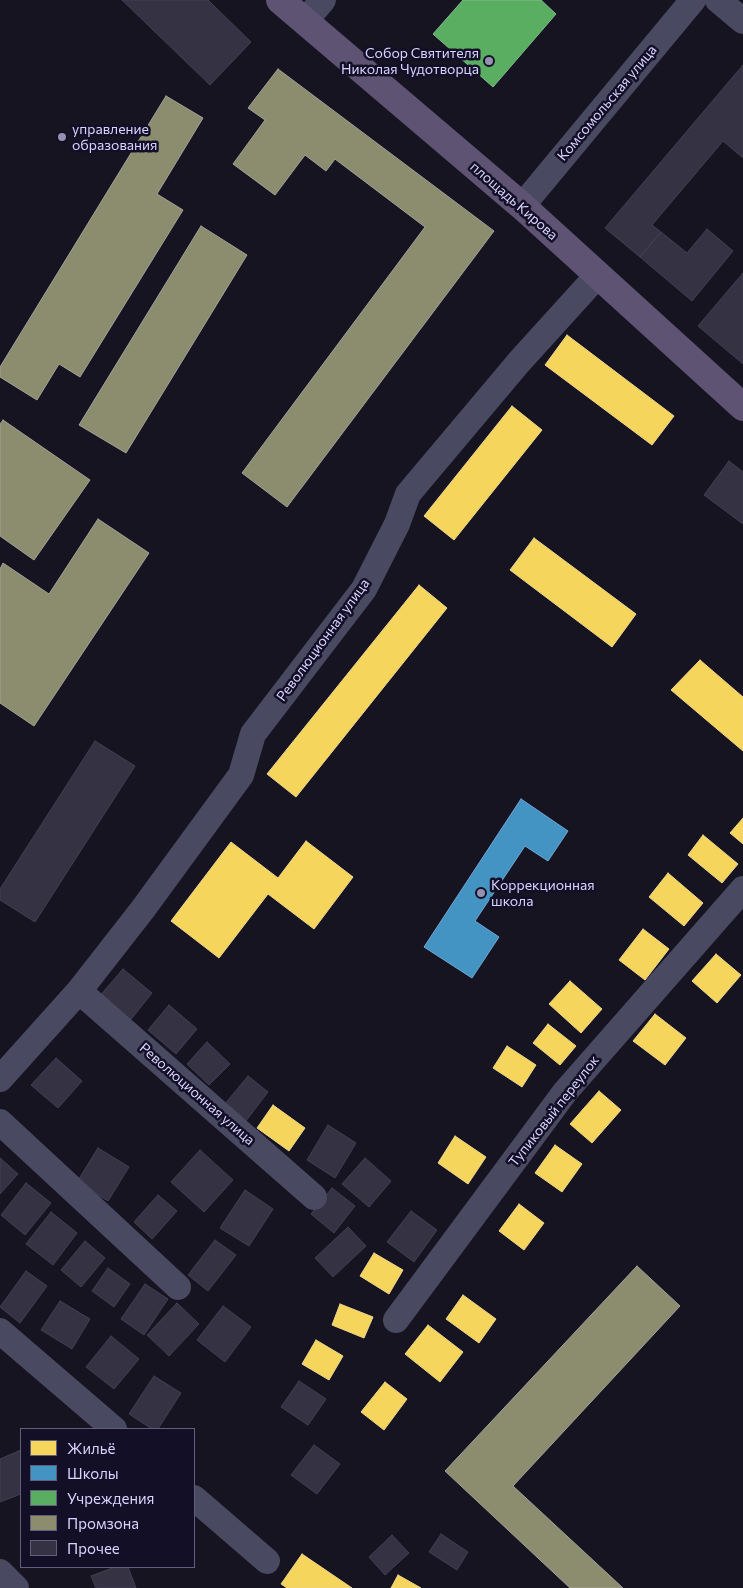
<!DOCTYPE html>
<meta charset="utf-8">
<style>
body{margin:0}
#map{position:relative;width:743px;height:1588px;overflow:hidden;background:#161421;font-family:Commissioner,sans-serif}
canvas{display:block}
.legend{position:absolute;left:20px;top:1428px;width:175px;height:140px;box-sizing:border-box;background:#130f26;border:1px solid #625e7d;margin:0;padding:6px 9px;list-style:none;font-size:15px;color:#d9d4ff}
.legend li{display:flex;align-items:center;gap:10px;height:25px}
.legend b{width:25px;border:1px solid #625e7d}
</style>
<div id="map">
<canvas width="743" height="1588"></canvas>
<ul class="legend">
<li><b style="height:14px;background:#f6d55c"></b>Жильё</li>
<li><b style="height:14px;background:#4393c3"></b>Школы</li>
<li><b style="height:14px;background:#5aae61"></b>Учреждения</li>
<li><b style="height:14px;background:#8c8c6e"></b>Промзона</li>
<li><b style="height:14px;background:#343243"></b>Прочее</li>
</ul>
</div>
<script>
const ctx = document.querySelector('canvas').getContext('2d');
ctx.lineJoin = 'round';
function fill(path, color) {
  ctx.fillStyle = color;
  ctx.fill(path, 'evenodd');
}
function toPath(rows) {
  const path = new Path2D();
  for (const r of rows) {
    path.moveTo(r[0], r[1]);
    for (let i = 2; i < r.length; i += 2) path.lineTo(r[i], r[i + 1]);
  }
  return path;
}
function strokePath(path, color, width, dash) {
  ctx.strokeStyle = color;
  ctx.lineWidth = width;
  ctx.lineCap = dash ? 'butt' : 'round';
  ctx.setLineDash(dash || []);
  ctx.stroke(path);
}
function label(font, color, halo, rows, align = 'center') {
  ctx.font = font + ' Commissioner,sans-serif';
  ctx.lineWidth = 5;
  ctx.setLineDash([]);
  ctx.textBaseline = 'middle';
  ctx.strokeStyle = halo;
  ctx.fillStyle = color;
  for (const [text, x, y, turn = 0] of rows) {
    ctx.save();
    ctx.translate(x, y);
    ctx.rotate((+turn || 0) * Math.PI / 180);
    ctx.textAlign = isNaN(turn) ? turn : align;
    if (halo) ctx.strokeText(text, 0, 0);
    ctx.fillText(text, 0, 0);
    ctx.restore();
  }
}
const homes = toPath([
 [567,335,674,416,652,445,545,365,567,335],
 [512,406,542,430,454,540,424,516,512,406],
 [534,538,636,614,612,647,510,570,534,538],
 [419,585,447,608,296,797,267,774,419,585],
 [700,660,743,697,743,751,671,690,700,660],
 [743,818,743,844,730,833,743,818],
 [703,835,738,864,722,883,688,855,703,835],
 [306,841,353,877,314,929,268,894,219,958,171,921,231,842,278,878,306,841],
 [668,873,703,903,684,926,649,897,668,873],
 [643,929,669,949,645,980,619,960,643,929],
 [716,954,741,975,717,1003,692,981,716,954],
 [570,981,602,1009,581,1033,549,1004,570,981],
 [655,1014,686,1038,665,1065,633,1041,655,1014],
 [548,1024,576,1046,560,1065,533,1043,548,1024],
 [507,1046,536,1065,522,1087,493,1068,507,1046],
 [599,1091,621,1110,592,1143,570,1124,599,1091],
 [273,1105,305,1128,289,1151,257,1128,273,1105],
 [455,1136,486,1157,468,1184,438,1163,455,1136],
 [555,1145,582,1164,562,1192,535,1173,555,1145],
 [519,1204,544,1223,524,1250,499,1231,519,1204],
 [374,1253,403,1270,389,1294,360,1276,374,1253],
 [463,1295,496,1319,479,1343,446,1319,463,1295],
 [340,1304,373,1317,364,1338,332,1325,340,1304],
 [428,1325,463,1352,440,1382,405,1354,428,1325],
 [316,1340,343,1356,329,1380,302,1364,316,1340],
 [385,1382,407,1399,384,1430,361,1412,385,1382],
 [302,1554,352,1588,287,1588,281,1584,302,1554],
 [398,1575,421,1588,391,1588,398,1575]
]);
fill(homes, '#f6d55c');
strokePath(homes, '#edd58d', 1);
const schools = toPath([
 [521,799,568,831,548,861,525,846,475,921,499,937,472,978,424,947,521,799]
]);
fill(schools, '#4393c3');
strokePath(schools, '#70a6d5', 1);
const public = toPath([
 [463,0,541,0,556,14,493,87,433,34,463,0]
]);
fill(public, '#5aae61');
strokePath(public, '#80b990', 1);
const industry = toPath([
 [278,69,494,231,287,507,242,473,425,227,335,159,326,171,305,155,275,195,233,164,265,120,248,108,278,69],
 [166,96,203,118,157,194,183,210,80,377,59,364,37,400,0,377,0,367,166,96],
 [201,226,247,255,126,453,79,425,201,226],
 [3,420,90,480,34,560,0,536,0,424,3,420],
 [98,519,149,553,34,726,0,703,0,569,3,563,49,594,98,519],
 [637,1266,680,1306,513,1486,623,1588,570,1588,445,1471,637,1266]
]);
fill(industry, '#8c8c6e');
strokePath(industry, '#a3a29a', 1);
const building = toPath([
 [122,0,208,0,251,42,210,85,122,0],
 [743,65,743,158,723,141,652,225,661,232,640,257,605,228,743,65],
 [707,229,733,251,692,301,640,257,661,232,687,253,707,229],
 [743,273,743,364,698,326,743,273],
 [729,461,743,472,743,524,704,495,729,461],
 [95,741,135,766,35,922,0,900,0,889,95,741],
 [123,969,152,993,128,1023,98,998,123,969],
 [169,1005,197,1029,176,1054,148,1030,169,1005],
 [207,1042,230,1064,209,1085,187,1064,207,1042],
 [56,1058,82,1081,58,1108,31,1085,56,1058],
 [248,1076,268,1092,245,1122,224,1105,248,1076],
 [328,1125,356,1143,335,1178,307,1160,328,1125],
 [98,1148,129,1167,108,1201,77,1182,98,1148],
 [200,1150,233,1180,204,1212,171,1182,200,1150],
 [0,1158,18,1174,0,1194,0,1158],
 [365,1158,391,1181,369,1207,342,1184,365,1158],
 [26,1183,51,1203,25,1235,1,1215,26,1183],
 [332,1188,355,1206,334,1233,311,1214,332,1188],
 [245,1190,273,1209,249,1246,220,1228,245,1190],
 [158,1195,177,1211,152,1239,134,1222,158,1195],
 [411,1211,437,1230,414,1262,387,1242,411,1211],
 [51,1212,77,1233,53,1265,26,1244,51,1212],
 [348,1227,366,1246,333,1277,315,1258,348,1227],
 [215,1240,236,1255,208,1291,188,1275,215,1240],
 [85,1241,105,1258,81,1287,61,1270,85,1241],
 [108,1268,130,1284,114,1307,92,1291,108,1268],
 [26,1271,47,1286,20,1323,0,1307,26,1271],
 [145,1284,168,1299,144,1335,121,1319,145,1284],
 [60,1301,90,1319,72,1349,41,1330,60,1301],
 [177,1303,199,1324,169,1356,147,1335,177,1303],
 [223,1306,251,1327,225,1362,197,1340,223,1306],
 [111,1336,139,1359,114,1389,86,1367,111,1336],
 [154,1376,181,1393,158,1429,152,1429,129,1414,154,1376],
 [299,1381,326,1399,308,1425,281,1407,299,1381],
 [314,1445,340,1464,317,1494,291,1475,314,1445],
 [21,1450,21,1494,0,1502,0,1459,21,1450],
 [441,1534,468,1552,457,1570,429,1552,441,1534],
 [392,1535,409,1553,385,1575,369,1557,392,1535],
 [115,1567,128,1567,136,1588,96,1588,91,1576,115,1567]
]);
fill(building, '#343243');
strokePath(building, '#433f54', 1);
strokePath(toPath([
 [718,0,743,21],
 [305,21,323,0],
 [522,206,693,0],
 [79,991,314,1197],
 [0,1079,79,991,143,909,241,775,253,734,364,589,397,524,408,494,519,362,597,276],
 [0,1122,178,1287],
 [396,1320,565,1092,743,889],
 [0,1331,114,1429],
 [194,1498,267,1561],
 [0,1572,16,1588]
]), '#4a4962', 26);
strokePath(toPath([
 [280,0,522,206,743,407]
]), '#5e5373', 28);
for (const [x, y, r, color] of [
 [489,61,5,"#9591b1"],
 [62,137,5,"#9591b1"],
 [481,893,5,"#9591b1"]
]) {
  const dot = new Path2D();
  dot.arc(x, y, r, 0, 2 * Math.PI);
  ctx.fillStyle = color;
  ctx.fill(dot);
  strokePath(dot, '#130f26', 2);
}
label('14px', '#d9d4ff', '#130f26', [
 ["Собор Святителя",479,53,"right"],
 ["Николая Чудотворца",479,69,"right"],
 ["управление",72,129],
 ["образования",72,145],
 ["Коррекционная",491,885],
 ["школа",491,901]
], 'left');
label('14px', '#d9d4ff', '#130f26', [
 ["Комсомольская улица",607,103,-50],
 ["площадь Кирова",514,201,41],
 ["Революционная улица",323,640,-54],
 ["Революционная улица",197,1094,41],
 ["Тупиковый переулок",554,1111,-52]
]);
</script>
